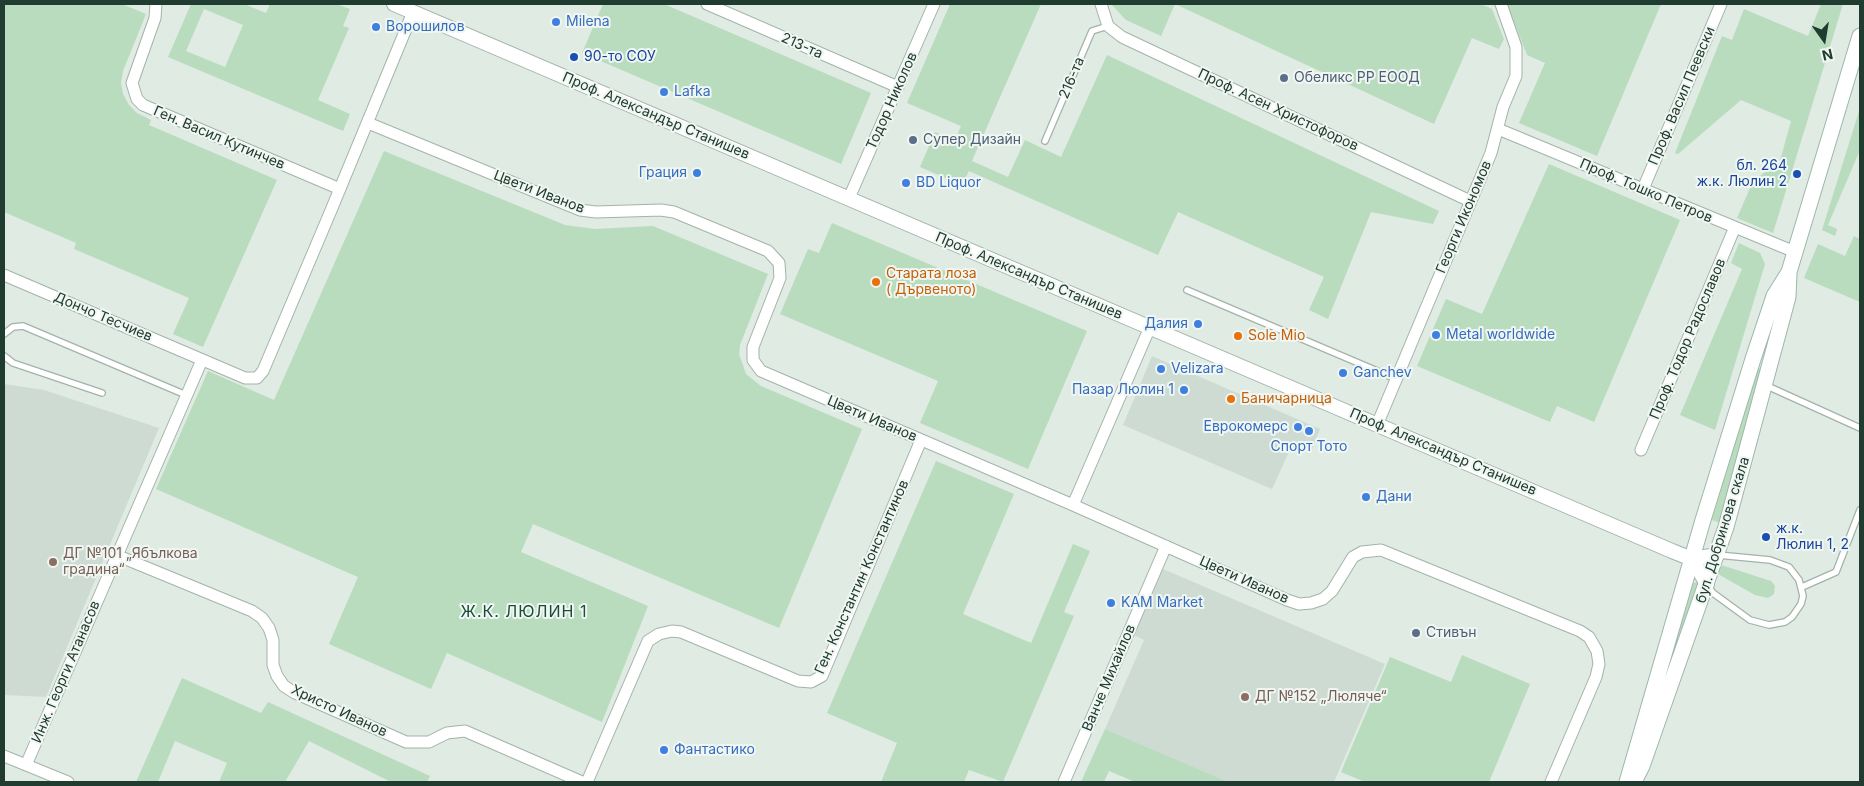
<!DOCTYPE html>
<meta charset="utf-8">
<style>
body{margin:0}
#map{position:relative;width:1864px;height:786px;overflow:hidden;background:#e0ebe4;font-family:Inter,sans-serif}
canvas{display:block}
.frame{position:absolute;inset:0;border:5px solid #203b30;pointer-events:none}
.north{position:absolute;left:1799px;top:15px;width:50px;height:50px;-webkit-text-stroke:4px #f0f7f3;paint-order:stroke;rotate:167deg;font-size:14px;font-weight:700;line-height:20px;text-align:center;color:#203b30}
.north::after{content:'';display:block;margin:auto;width:18px;height:22px;background:#203b30;clip-path:polygon(50% 0,100% 100%,50% 72%,0 100%)}
</style>
<div id="map">
<canvas width="1864" height="786"></canvas>
<div class="frame"></div>
<div class="north">N</div>
</div>
<script>
const ctx = document.querySelector('canvas').getContext('2d');
ctx.lineJoin = 'round';
function fill(path, color) {
  ctx.fillStyle = color;
  ctx.fill(path, 'evenodd');
}
function toPath(rows) {
  const path = new Path2D();
  for (const r of rows) {
    path.moveTo(r[0], r[1]);
    for (let i = 2; i < r.length; i += 2) path.lineTo(r[i], r[i + 1]);
  }
  return path;
}
function strokePath(path, color, width, dash) {
  ctx.strokeStyle = color;
  ctx.lineWidth = width;
  ctx.lineCap = dash ? 'butt' : 'round';
  ctx.setLineDash(dash || []);
  ctx.stroke(path);
}
function label(font, color, halo, rows, align = 'center') {
  ctx.font = font + ' Inter,sans-serif';
  ctx.lineWidth = 4;
  ctx.setLineDash([]);
  ctx.textBaseline = 'middle';
  ctx.strokeStyle = halo;
  ctx.fillStyle = color;
  for (const [text, x, y, turn = 0] of rows) {
    ctx.save();
    ctx.translate(x, y);
    ctx.rotate((+turn || 0) * Math.PI / 180);
    ctx.textAlign = isNaN(turn) ? turn : align;
    if (halo) ctx.strokeText(text, 0, 0);
    ctx.fillText(text, 0, 0);
    ctx.restore();
  }
}
fill(toPath([
 [1152,356,1320,429,1312,449,1294,441,1272,489,1123,425],
 [4,384,44,390,159,428,46,697,4,695],
 [1163,569,1385,664,1334,782,1229,782,1105,729,1144,640,1134,635]
]), '#cedbd3');
fill(toPath([
 [4,4,122,4,146,14,123,71,121,83,123,94,129,105,137,113,151,120,149,125,277,180,203,347,173,334,189,298,74,249,76,243,4,212],
 [191,4,244,4,266,13,270,4,336,4,350,9,343,26,349,28,318,100,350,114,343,131,168,57],
 [204,9,243,25,225,67,186,51],
 [603,4,664,4,871,93,841,164,582,53],
 [950,4,1041,4,972,161,1008,177,1025,140,1061,157,1107,55,1439,211,1433,224,1371,212,1328,319,1309,310,1324,277,1178,212,1158,255,969,171,962,185,920,167,935,132,955,140,961,126,907,103],
 [1111,4,1481,4,1492,9,1504,39,1499,49,1472,38,1434,124,1175,4,1161,36,1126,20],
 [1507,4,1661,4,1597,156,1519,123,1545,63,1527,55],
 [1821,4,1843,4,1773,233,1737,218,1753,181,1780,161,1791,121,1741,100,1678,154,1675,153,1722,36,1732,40,1744,9,1808,36],
 [1860,108,1860,150,1828,225,1837,229,1835,236,1822,230],
 [384,151,565,225,595,229,653,226,768,274,740,345,739,354,746,374,761,386,862,429,779,628,533,524,521,552,648,606,602,722,447,653,431,689,329,644,358,577,156,489,208,371,274,400],
 [1549,164,1680,220,1594,422,1557,406,1550,422,1417,366,1446,299,1482,314],
 [832,223,1087,331,1028,469,920,423,938,381,780,314,808,249,819,253],
 [1854,236,1860,239,1860,302,1804,278,1818,244,1845,256],
 [1739,243,1760,253,1765,264,1715,430,1680,415,1742,269,1731,263],
 [1758,368,1762,369,1721,523,1712,520],
 [936,461,1014,494,963,614,1031,643,1073,544,1090,551,1064,612,1074,616,1003,782,969,770,964,782,881,782,897,743,827,713],
 [1721,565,1771,581,1775,586,1774,594,1768,598,1755,595,1718,574],
 [1698,582,1699,583,1647,733,1693,583],
 [1462,655,1530,684,1489,782,1365,782,1341,772,1390,657,1451,682],
 [182,678,261,713,268,702,430,776,427,782,391,782,309,741,285,782,219,782,227,763,175,741,158,782,136,782],
 [1105,729,1229,782,1135,782,1109,771,1104,782,1081,782]
]), '#b8dcbd');
const service = toPath([
 [1045,141,1092,31,1108,26],
 [1187,290,1396,379],
 [4,334,13,327,23,326,186,395],
 [4,356,13,363,102,393],
 [1765,385,1860,428],
 [1708,586,1713,593,1750,620,1769,625,1785,622,1792,617,1801,604,1803,596,1799,580,1789,567,1770,560,1718,555],
 [1802,587,1836,572,1860,510]
]);
const minor = toPath([
 [156,4,155,18,132,83,137,99,143,105,340,189],
 [707,4,898,87],
 [1101,4,1108,26,1122,37,1470,201],
 [368,123,580,210,596,212,661,210,674,212,768,251,779,263,780,278,753,347,753,360,761,371,1073,505,1287,600,1299,604,1311,603,1323,599,1332,591,1353,557,1362,552,1381,550,1580,631,1589,637,1597,651,1599,664,1596,677,1551,782],
 [1498,129,1795,252],
 [1643,189,1721,4],
 [849,198,934,4],
 [4,275,245,378,257,378,263,371,332,208,413,12],
 [1377,425,1491,153,1503,107,1516,76,1516,47,1501,4],
 [1641,450,1735,227],
 [1073,505,1150,327],
 [116,555,252,611,262,618,269,628,273,640,273,665,277,676,284,686,295,693,406,742,429,742,447,733,465,731,582,782],
 [4,756,68,782],
 [26,765,202,360],
 [587,782,648,641,659,634,672,631,681,632,798,681,811,682,822,676,921,440],
 [1064,782,1166,546]
]);
const tertiary = toPath([
 [394,4,1672,551,1692,559,1717,555],
 [1692,559,1707,584]
]);
const secondary = toPath([
 [1627,782,1703,520,1753,359,1774,296,1789,272,1860,36],
 [1634,782,1642,766,1726,527,1788,297,1789,274]
]);
strokePath(service, '#a3b3aa', 8);
strokePath(minor, '#a3b3aa', 13);
strokePath(tertiary, '#a3b3aa', 16);
strokePath(secondary, '#9eb6ab', 17);
strokePath(service, '#fff', 5.5);
strokePath(minor, '#fff', 11);
strokePath(tertiary, '#fff', 14);
strokePath(secondary, '#fff', 15);
for (const [x, y, r, color] of [
 [556,22,5,"#3f7fe0"],
 [376,27,5,"#3f7fe0"],
 [574,57,5,"#1a4fb4"],
 [1284,78,5,"#5c6f8a"],
 [664,92,5,"#3f7fe0"],
 [913,140,5,"#5c6f8a"],
 [697,173,5,"#3f7fe0"],
 [1797,174,5,"#1a4fb4"],
 [906,183,5,"#3f7fe0"],
 [876,282,5,"#e8710a"],
 [1198,324,5,"#3f7fe0"],
 [1436,335,5,"#3f7fe0"],
 [1238,336,5,"#e8710a"],
 [1161,369,5,"#3f7fe0"],
 [1343,373,5,"#3f7fe0"],
 [1184,390,5,"#3f7fe0"],
 [1231,399,5,"#e8710a"],
 [1298,427,5,"#3f7fe0"],
 [1309,431,5,"#3f7fe0"],
 [1366,497,5,"#3f7fe0"],
 [1766,537,5,"#1a4fb4"],
 [53,562,5,"#8d6e63"],
 [1111,603,5,"#3f7fe0"],
 [1416,633,5,"#5c6f8a"],
 [1245,697,5,"#8d6e63"],
 [664,750,5,"#3f7fe0"]
]) {
  const dot = new Path2D();
  dot.arc(x, y, r, 0, 2 * Math.PI);
  ctx.fillStyle = color;
  ctx.fill(dot);
  strokePath(dot, '#f0f7f3', 2);
}
label('14px', '#366cbe', '#f0f7f3', [
 ["Milena",566,22],
 ["Ворошилов",386,27],
 ["Lafka",674,92],
 ["Грация",687,173,"right"],
 ["BD Liquor",916,183],
 ["Далия",1188,324,"right"],
 ["Metal worldwide",1446,335],
 ["Velizara",1171,369],
 ["Ganchev",1353,373],
 ["Пазар Люлин 1",1174,390,"right"],
 ["Еврокомерс",1288,427,"right"],
 ["Спорт Тото",1309,447,"center"],
 ["Дани",1376,497],
 ["KAM Market",1121,603],
 ["Фантастико",674,750]
], 'left');
label('14px', '#203b30', '#f0f7f3', [
 ["213-та",802,46,24],
 ["216-та",1072,78,-67],
 ["Проф. Васил Пеевски",1682,96,-67],
 ["Тодор Николов",892,101,-66],
 ["Проф. Асен Христофоров",1278,110,25],
 ["Проф. Александър Станишев",656,116,23],
 ["Ген. Васил Кутинчев",219,138,23],
 ["Проф. Тошко Петров",1646,191,23],
 ["Цвети Иванов",539,192,21],
 ["Георги Икономов",1464,217,-67],
 ["Проф. Александър Станишев",1029,276,23],
 ["Дончо Тесчиев",103,317,23],
 ["Проф. Тодор Радославов",1688,339,-67],
 ["Цвети Иванов",872,419,23],
 ["Проф. Александър Станишев",1443,452,23],
 ["бул. Добринова скала",1723,530,-73],
 ["Ген. Константин Константинов",862,577,-66],
 ["Цвети Иванов",1244,580,24],
 ["Инж. Георги Атанасов",66,672,-67],
 ["Ванче Михайлов",1109,678,-67],
 ["Христо Иванов",339,711,25]
]);
label('14px', '#164399', '#f0f7f3', [
 ["90-то СОУ",584,57],
 ["бл. 264",1787,166,"right"],
 ["ж.к. Люлин 2",1787,182,"right"],
 ["ж.к.",1776,529],
 ["Люлин 1, 2",1776,545]
], 'left');
label('14px', '#4e5e75', '#f0f7f3', [
 ["Обеликс РР ЕООД",1294,78],
 ["Супер Дизайн",923,140],
 ["Стивън",1426,633]
], 'left');
label('14px', '#c56008', '#f0f7f3', [
 ["Старата лоза",886,274],
 ["( Дървеното)",886,290],
 ["Sole Mio",1248,336],
 ["Баничарница",1241,399]
], 'left');
label('14px', '#785e54', '#f0f7f3', [
 ["ДГ №101 „Ябълкова",63,554],
 ["градина“",63,570],
 ["ДГ №152 „Люляче“",1255,697]
], 'left');
ctx.letterSpacing = '1px';
label('16px', '#1c4d3b', '#f0f7f3', [
 ["Ж.К. ЛЮЛИН 1",524,612]
]);
ctx.letterSpacing = '0px';
</script>
